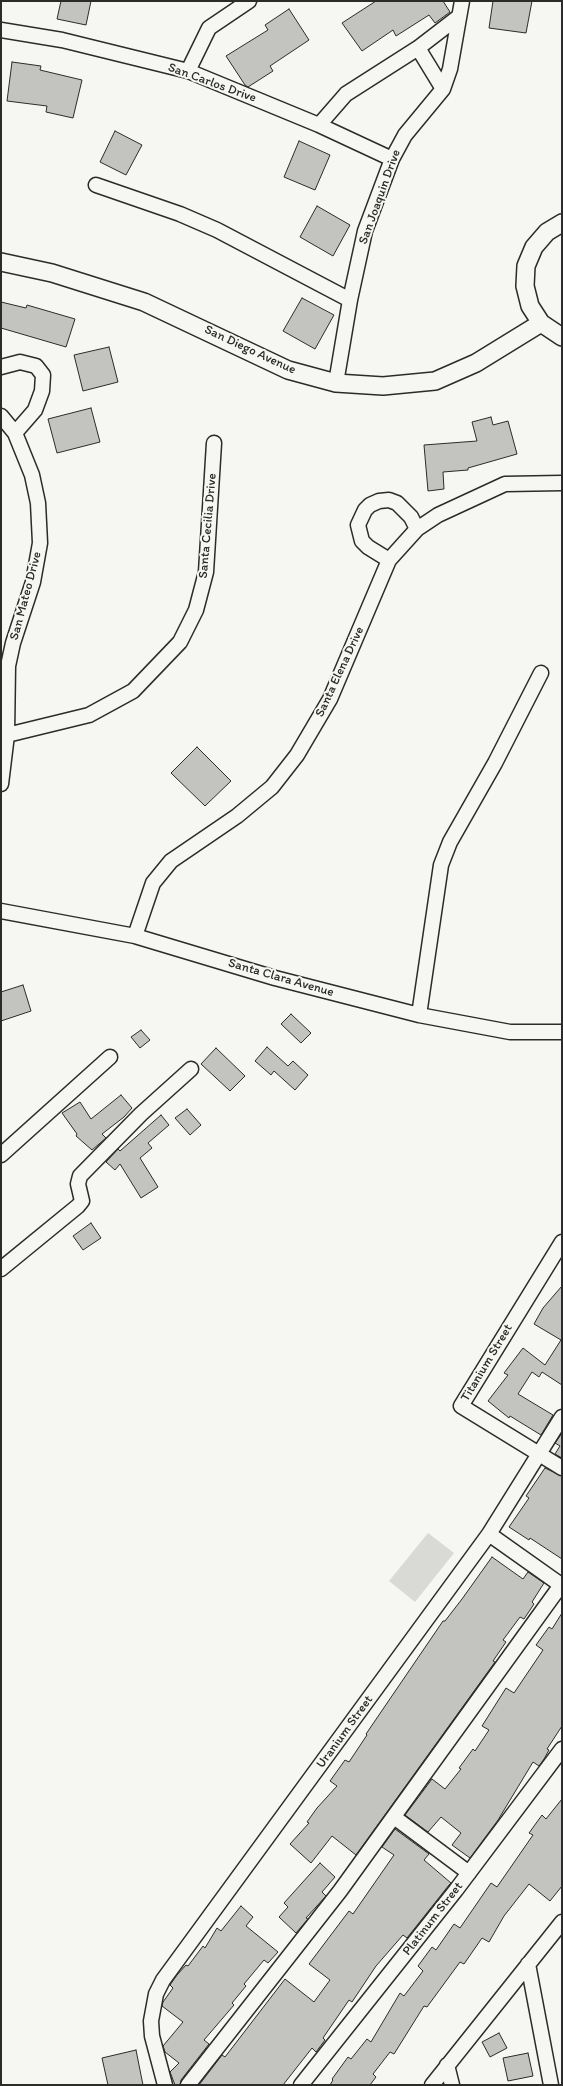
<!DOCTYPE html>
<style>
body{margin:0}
#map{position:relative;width:563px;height:2086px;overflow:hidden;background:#f6f6f2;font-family:Itim,sans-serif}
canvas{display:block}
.frame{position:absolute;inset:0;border:2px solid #2b2b2b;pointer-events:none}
</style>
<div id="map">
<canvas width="563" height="2086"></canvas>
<div class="frame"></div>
</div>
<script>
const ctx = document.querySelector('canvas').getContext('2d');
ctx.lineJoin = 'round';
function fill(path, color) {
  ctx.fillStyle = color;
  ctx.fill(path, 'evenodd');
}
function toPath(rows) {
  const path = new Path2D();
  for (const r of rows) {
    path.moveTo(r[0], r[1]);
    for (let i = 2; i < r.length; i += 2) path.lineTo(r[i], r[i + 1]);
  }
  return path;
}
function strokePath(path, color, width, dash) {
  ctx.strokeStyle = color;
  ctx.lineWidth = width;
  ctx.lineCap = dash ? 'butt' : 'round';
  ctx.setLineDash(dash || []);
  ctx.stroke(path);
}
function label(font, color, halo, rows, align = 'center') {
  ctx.font = font + ' Itim,sans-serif';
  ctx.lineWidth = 4;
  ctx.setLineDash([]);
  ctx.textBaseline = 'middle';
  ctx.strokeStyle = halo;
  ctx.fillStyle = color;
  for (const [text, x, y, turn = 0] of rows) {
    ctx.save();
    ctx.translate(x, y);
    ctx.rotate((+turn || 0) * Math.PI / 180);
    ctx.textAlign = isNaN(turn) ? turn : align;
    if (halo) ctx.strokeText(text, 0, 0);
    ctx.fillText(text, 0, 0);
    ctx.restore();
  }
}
fill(toPath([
 [428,1533,454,1553,415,1602,389,1581]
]), '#d9d9d5');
const building = toPath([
 [61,1,91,1,86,25,57,19,61,1],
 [376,1,443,1,450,12,435,23,429,15,396,36,393,30,362,51,342,23,376,1],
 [493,1,532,1,526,33,489,28,493,1],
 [289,9,309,40,270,66,273,71,248,87,245,85,226,56,268,30,265,25,289,9],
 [12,62,41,66,40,70,82,80,73,118,46,112,47,106,7,101,12,62],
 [115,131,142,145,126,175,100,162,115,131],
 [299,141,330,155,315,190,284,177,299,141],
 [317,206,350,225,333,256,300,237,317,206],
 [302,298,334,315,315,349,283,331,302,298],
 [1,302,26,308,27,305,75,319,66,347,1,328,1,302],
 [109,347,118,382,83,391,74,355,109,347],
 [91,408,100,442,57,453,48,419,91,408],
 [491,417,493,425,508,421,517,454,468,468,468,470,443,472,444,489,428,491,424,445,477,441,472,422,491,417],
 [197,747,231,781,205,806,171,773,197,747],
 [23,985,31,1011,1,1021,1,992,23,985],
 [291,1014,311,1033,301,1043,281,1024,291,1014],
 [141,1030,150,1040,140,1048,131,1037,141,1030],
 [267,1047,288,1066,293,1061,308,1075,295,1090,274,1071,271,1075,255,1061,267,1047],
 [216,1048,245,1076,230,1091,201,1064,216,1048],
 [121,1095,132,1108,124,1117,102,1134,106,1138,92,1150,76,1136,77,1134,62,1113,80,1102,91,1119,121,1095],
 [187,1109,201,1125,190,1135,175,1118,187,1109],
 [161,1115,169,1125,148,1143,152,1148,140,1158,158,1187,141,1198,120,1164,115,1170,106,1162,118,1149,120,1151,161,1115],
 [91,1223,101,1238,83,1250,73,1236,91,1223],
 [562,1286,562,1385,542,1372,539,1377,532,1372,518,1394,553,1415,541,1435,510,1416,509,1418,488,1401,508,1375,504,1373,523,1348,545,1365,561,1340,534,1324,543,1308,562,1286],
 [562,1433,562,1458,555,1454,560,1446,555,1443,562,1433],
 [545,1468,562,1476,562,1559,530,1538,529,1540,509,1527,529,1498,526,1496,545,1468],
 [492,1557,523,1579,528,1572,544,1583,532,1602,534,1604,524,1619,520,1617,503,1640,506,1642,493,1661,495,1662,356,1855,332,1836,311,1863,290,1844,309,1823,307,1822,317,1808,337,1786,330,1781,345,1760,349,1762,367,1735,366,1734,443,1621,445,1621,462,1599,492,1557],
 [562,1613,562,1726,547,1749,549,1750,544,1759,539,1766,533,1762,498,1820,470,1858,452,1845,461,1833,441,1817,428,1832,405,1815,432,1779,445,1789,461,1769,459,1768,473,1749,475,1751,489,1730,482,1726,506,1688,514,1693,543,1650,536,1645,549,1627,552,1629,562,1613],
 [562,1799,562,1886,550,1901,529,1884,504,1916,489,1942,482,1938,464,1964,460,1962,427,2007,424,2006,394,2054,390,2052,373,2074,376,2077,370,2085,330,2085,333,2080,332,2079,348,2057,351,2059,367,2039,371,2042,400,1993,404,1996,423,1971,418,1966,432,1947,436,1950,454,1924,460,1928,491,1883,497,1887,533,1835,529,1833,542,1815,546,1819,562,1799],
 [395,1829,429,1854,424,1860,451,1883,449,1885,407,1938,403,1935,376,1966,352,2002,349,2000,323,2038,325,2040,316,2052,312,2048,283,2085,199,2085,222,2055,225,2057,285,1979,314,2002,330,1980,309,1964,349,1911,353,1914,394,1855,382,1847,395,1829],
 [320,1863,335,1877,322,1892,326,1896,306,1918,308,1919,296,1933,279,1917,288,1907,284,1903,320,1863],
 [241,1906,253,1917,246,1926,278,1952,268,1963,264,1960,244,1984,246,1986,232,2003,234,2005,204,2040,209,2044,181,2080,180,2085,175,2085,170,2072,179,2063,165,2052,163,2046,183,2022,162,2006,163,2002,173,1988,170,1985,177,1975,186,1965,188,1966,203,1946,205,1948,217,1928,221,1931,241,1906],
 [499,2033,507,2048,490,2057,482,2042,499,2033],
 [136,2050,143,2085,108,2085,102,2058,136,2050],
 [528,2053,533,2076,508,2081,503,2058,528,2053]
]);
fill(building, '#c3c3c0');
strokePath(building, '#2b2b2b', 1);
const minor = toPath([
 [1,30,62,40,188,71,319,125,392,159],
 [418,48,443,89],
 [188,71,209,28,249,1],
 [319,125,346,94,418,48,457,18],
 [96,185,180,214,217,230,350,300],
 [1,367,20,362,36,366,43,375,42,391,35,410,15,433],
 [336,383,350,300,365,231,392,159,405,135,443,89,450,69,462,1],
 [1,416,15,433,32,475,38,503,40,543,33,582,13,643,8,666,7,735,1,784],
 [389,560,368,547,362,541,358,525,365,510,370,505,379,501,389,500,397,503,411,517,417,529],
 [7,735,89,715,133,691,180,642,196,610,206,572,214,443],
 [1,911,135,936,275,978,419,1015,510,1032,562,1032],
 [135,936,153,883,171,861,237,816,272,787,297,755,330,699,389,560,417,529,438,515,505,484,562,483],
 [419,1015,441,865,450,842,495,763,541,673],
 [1,1155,110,1057],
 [562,1242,461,1406,562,1468],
 [1,1269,78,1206,82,1201,78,1184,80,1176,141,1114,191,1069],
 [394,1817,469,1873],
 [528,1964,551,2085],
 [447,2065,452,2085],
 [165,2085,152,2036,151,2021,156,1994,163,1980,489,1534,562,1417],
 [188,2085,340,1891,561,1585,489,1534],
 [301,2085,456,1890,562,1749],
 [432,2085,562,1922]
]);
const tertiary = toPath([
 [562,223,547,232,534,247,526,266,525,286,530,306,541,323,562,337],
 [1,262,52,273,144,302,288,370,336,383,383,386,435,381,476,363,541,323]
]);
strokePath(minor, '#2b2b2b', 17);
strokePath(tertiary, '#2b2b2b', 20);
strokePath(minor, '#f6f6f2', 14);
strokePath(tertiary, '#f6f6f2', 17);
label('13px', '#2b2b2b', '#f6f6f2', [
 ["San Carlos Drive",212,83,20],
 ["San Joaquin Drive",380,197,-70],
 ["San Diego Avenue",250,350,25],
 ["Santa Cecilia Drive",208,526,-85],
 ["San Mateo Drive",26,596,-75],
 ["Santa Elena Drive",340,672,-65],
 ["Santa Clara Avenue",281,978,16],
 ["Titanium Street",487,1363,-59],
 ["Uranium Street",345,1732,-54],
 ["Platinum Street",433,1919,-52]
]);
</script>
